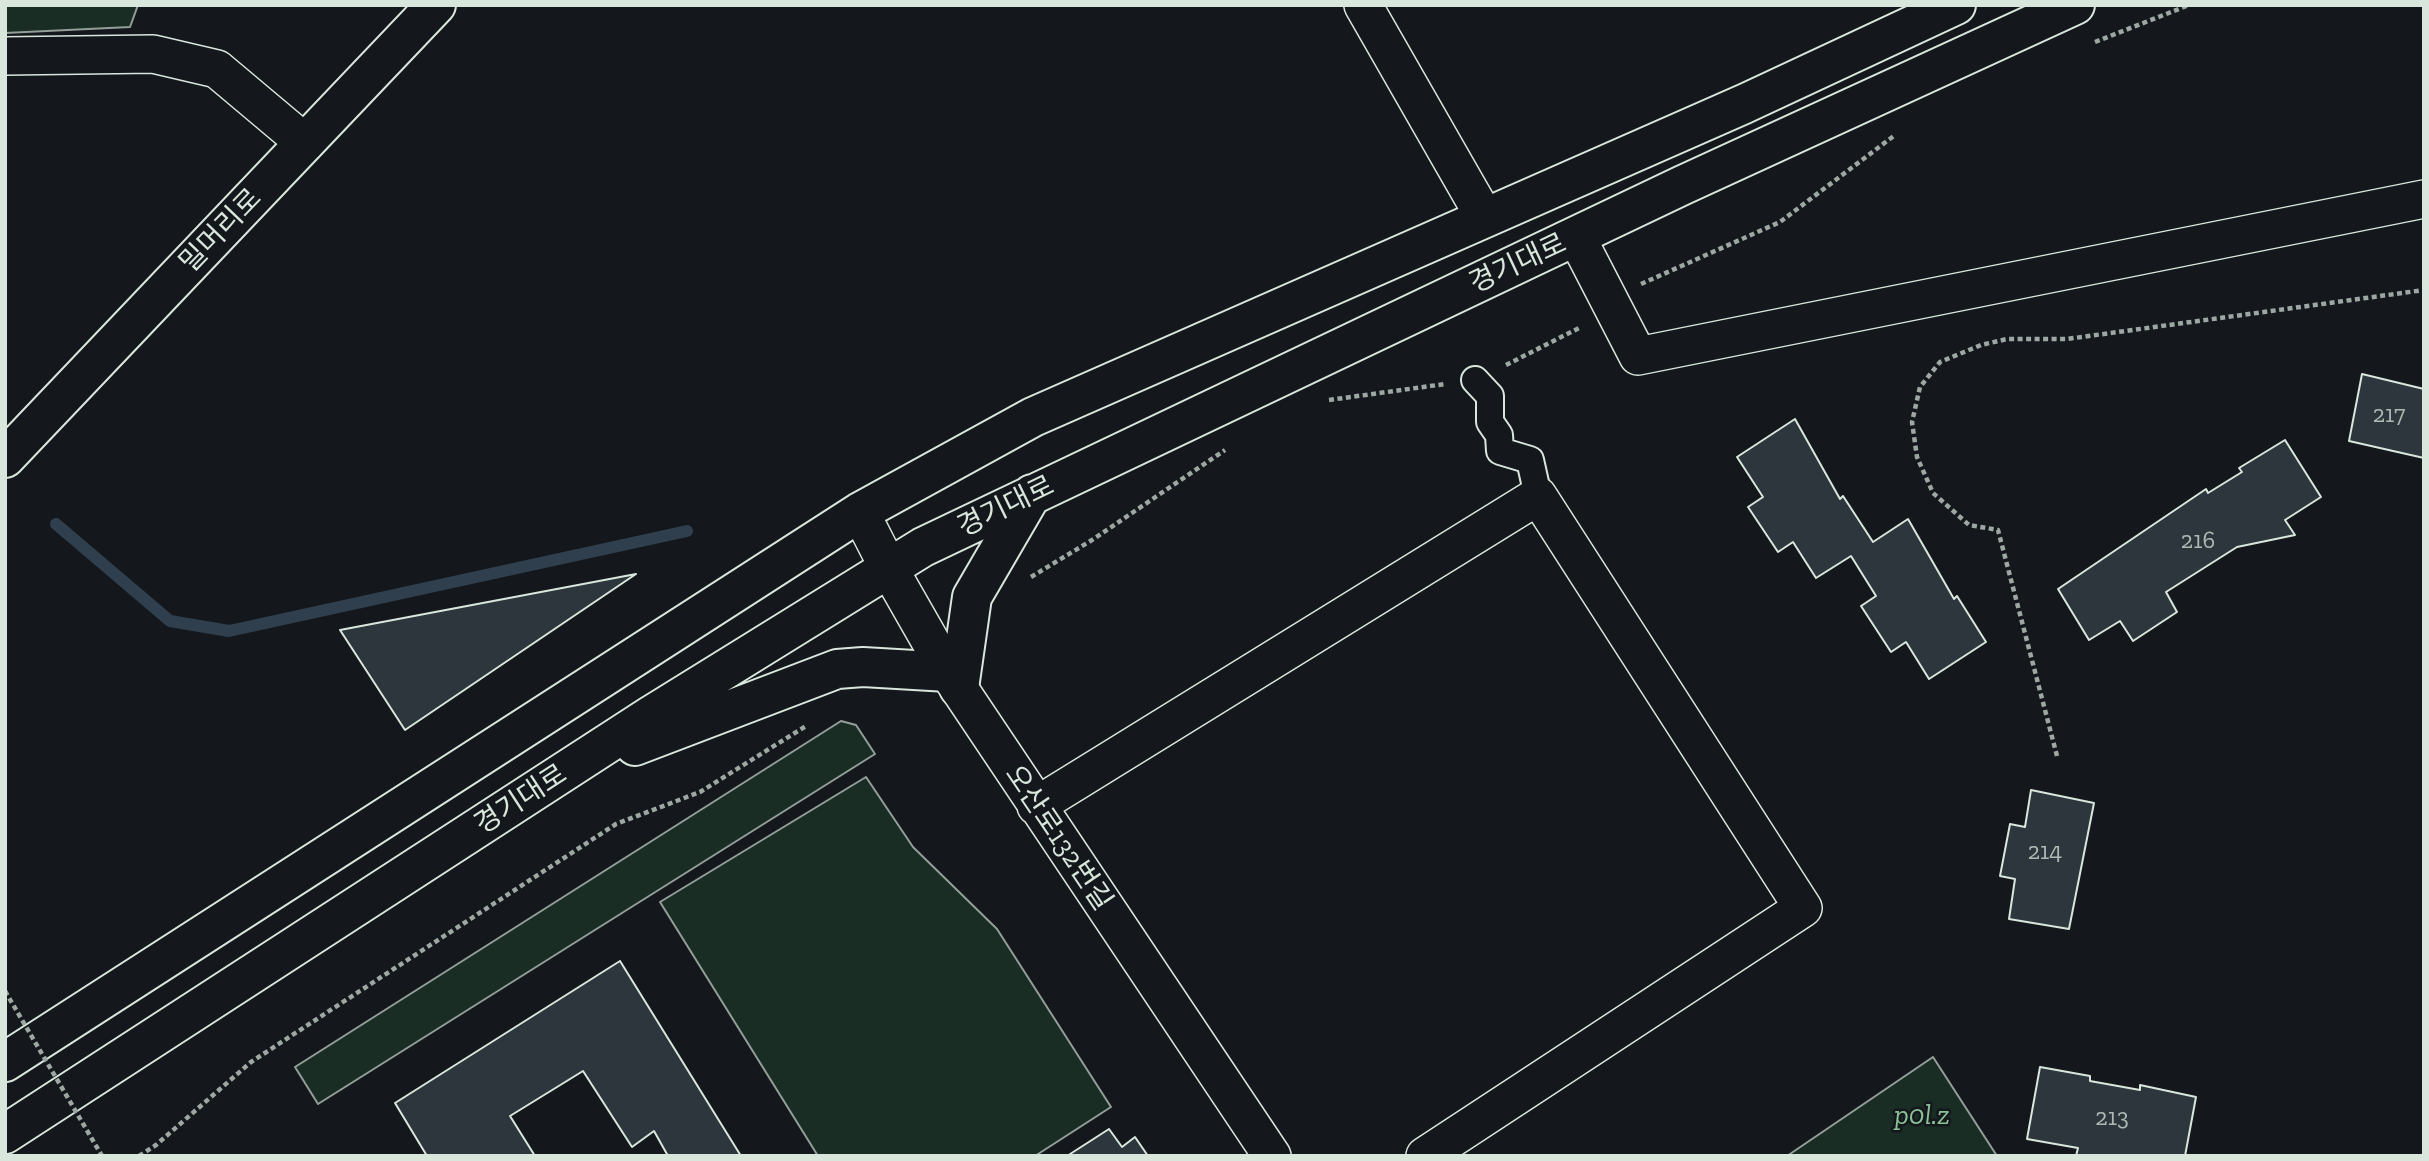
<!DOCTYPE html>
<meta charset="utf-8">
<style>
body{margin:0}
#map{position:relative;width:2429px;height:1161px;overflow:hidden;background:#14181c;font-family:"Zilla Slab",serif}
canvas{display:block}
.frame{position:absolute;inset:0;border:7px solid #d8e6dc;pointer-events:none}
</style>
<div id="map">
<canvas width="2429" height="1161"></canvas>
<div class="frame"></div>
</div>
<script>
const ctx = document.querySelector('canvas').getContext('2d');
ctx.lineJoin = 'round';
function fill(path, color) {
  ctx.fillStyle = color;
  ctx.fill(path, 'evenodd');
}
function toPath(rows) {
  const path = new Path2D();
  for (const r of rows) {
    path.moveTo(r[0], r[1]);
    for (let i = 2; i < r.length; i += 2) path.lineTo(r[i], r[i + 1]);
  }
  return path;
}
function strokePath(path, color, width, dash) {
  ctx.strokeStyle = color;
  ctx.lineWidth = width;
  ctx.lineCap = dash ? 'butt' : 'round';
  ctx.setLineDash(dash || []);
  ctx.stroke(path);
}
function label(font, color, halo, rows, align = 'center') {
  ctx.font = font + ' "Zilla Slab","Noto Sans KR",serif';
  ctx.lineWidth = 5;
  ctx.setLineDash([]);
  ctx.textBaseline = 'middle';
  ctx.strokeStyle = halo;
  ctx.fillStyle = color;
  for (const [text, x, y, turn = 0] of rows) {
    ctx.save();
    ctx.translate(x, y);
    ctx.rotate((+turn || 0) * Math.PI / 180);
    ctx.textAlign = isNaN(turn) ? turn : align;
    if (halo) ctx.strokeText(text, 0, 0);
    ctx.fillText(text, 0, 0);
    ctx.restore();
  }
}
const green = toPath([
 [5,5,138,5,130,27,5,33,5,5],
 [841,721,856,725,875,754,318,1104,295,1067,841,721],
 [866,777,913,847,997,929,1111,1107,1035,1156,818,1156,660,902,866,777],
 [1933,1057,1997,1156,1787,1156,1933,1057]
]);
fill(green, '#1a2d24');
strokePath(green, '#939e99', 2);
strokePath(toPath([
 [56,524,170,621,229,631,687,531]
]), '#2f3f4d', 12);
const building = toPath([
 [2362,374,2424,389,2424,458,2349,441,2362,374],
 [1795,419,1840,499,1843,496,1873,542,1908,519,1954,599,1957,596,1986,642,1929,679,1906,642,1891,652,1861,606,1876,596,1851,556,1816,578,1793,542,1778,552,1748,507,1763,497,1737,457,1795,419],
 [2285,440,2321,497,2285,520,2295,535,2237,547,2166,592,2177,612,2133,641,2120,621,2089,640,2058,589,2206,489,2208,493,2242,472,2239,468,2285,440],
 [636,574,405,730,340,630,636,574],
 [2031,790,2094,803,2069,929,2009,919,2015,879,2000,876,2010,824,2025,827,2031,790],
 [620,961,741,1156,668,1156,654,1131,632,1147,583,1071,510,1116,535,1156,427,1156,395,1103,620,961],
 [2040,1067,2090,1076,2090,1081,2140,1090,2140,1085,2196,1097,2185,1156,2076,1156,2078,1148,2027,1139,2040,1067],
 [1109,1129,1122,1147,1135,1137,1148,1156,1067,1156,1109,1129]
]);
fill(building, '#2c363c');
strokePath(building, '#d8e6dc', 2);
const pedestrian = toPath([
 [1475,380,1490,396,1490,422,1499,435,1500,451,1530,460,1538,496]
]);
const minor = toPath([
 [1363,5,1485,218],
 [5,56,153,54,217,69,305,143],
 [1576,236,1638,356,2424,199],
 [860,512,888,567,948,672,1272,1156],
 [1036,806,1538,496,1803,908,1425,1156]
]);
const secondary = toPath([
 [5,458,436,5]
]);
const primary = toPath([
 [959,688,972,597,1032,494],
 [635,746,837,669,863,667,948,672],
 [5,1062,860,512,1033,417,1744,104,1956,5],
 [5,1134,650,716,923,547,1683,185,2075,5]
]);
strokePath(pedestrian, '#d8e6dc', 30);
strokePath(minor, '#d8e6dc', 40);
strokePath(secondary, '#d8e6dc', 42);
strokePath(primary, '#d8e6dc', 42);
strokePath(toPath([
 [2095,42,2189,5],
 [1641,284,1780,222,1895,135],
 [1506,365,1579,328],
 [1329,400,1445,384],
 [1031,577,1092,540,1225,450],
 [2057,756,1998,530,1969,525,1933,493,1917,457,1912,422,1920,387,1940,362,1981,345,2007,339,2067,339,2424,290],
 [139,1156,156,1145,251,1062,616,824,700,792,806,726]
]), '#9da8a2', 4.5, [5, 3.5]);
strokePath(pedestrian, '#14181c', 26);
strokePath(minor, '#14181c', 37);
strokePath(secondary, '#14181c', 38);
strokePath(primary, '#14181c', 38);
strokePath(toPath([
 [5,991,102,1156]
]), '#9da8a2', 4.5, [5, 3.5]);
label('24px', '#adbab4', null, [
 ["217",2389,415],
 ["216",2198,541],
 ["214",2045,852],
 ["213",2112,1118]
]);
label('28px', '#d8e6dc', '#14181c', [
 ["밀머리로",221,231,-46],
 ["경기대로",1518,264,-25],
 ["경기대로",1006,507,-26],
 ["경기대로",521,800,-33],
 ["오산로132번길",1058,838,56]
]);
label('italic 28px', '#8ac095', '#14181c', [
 ["p0l.z",1922,1116]
]);
</script>
